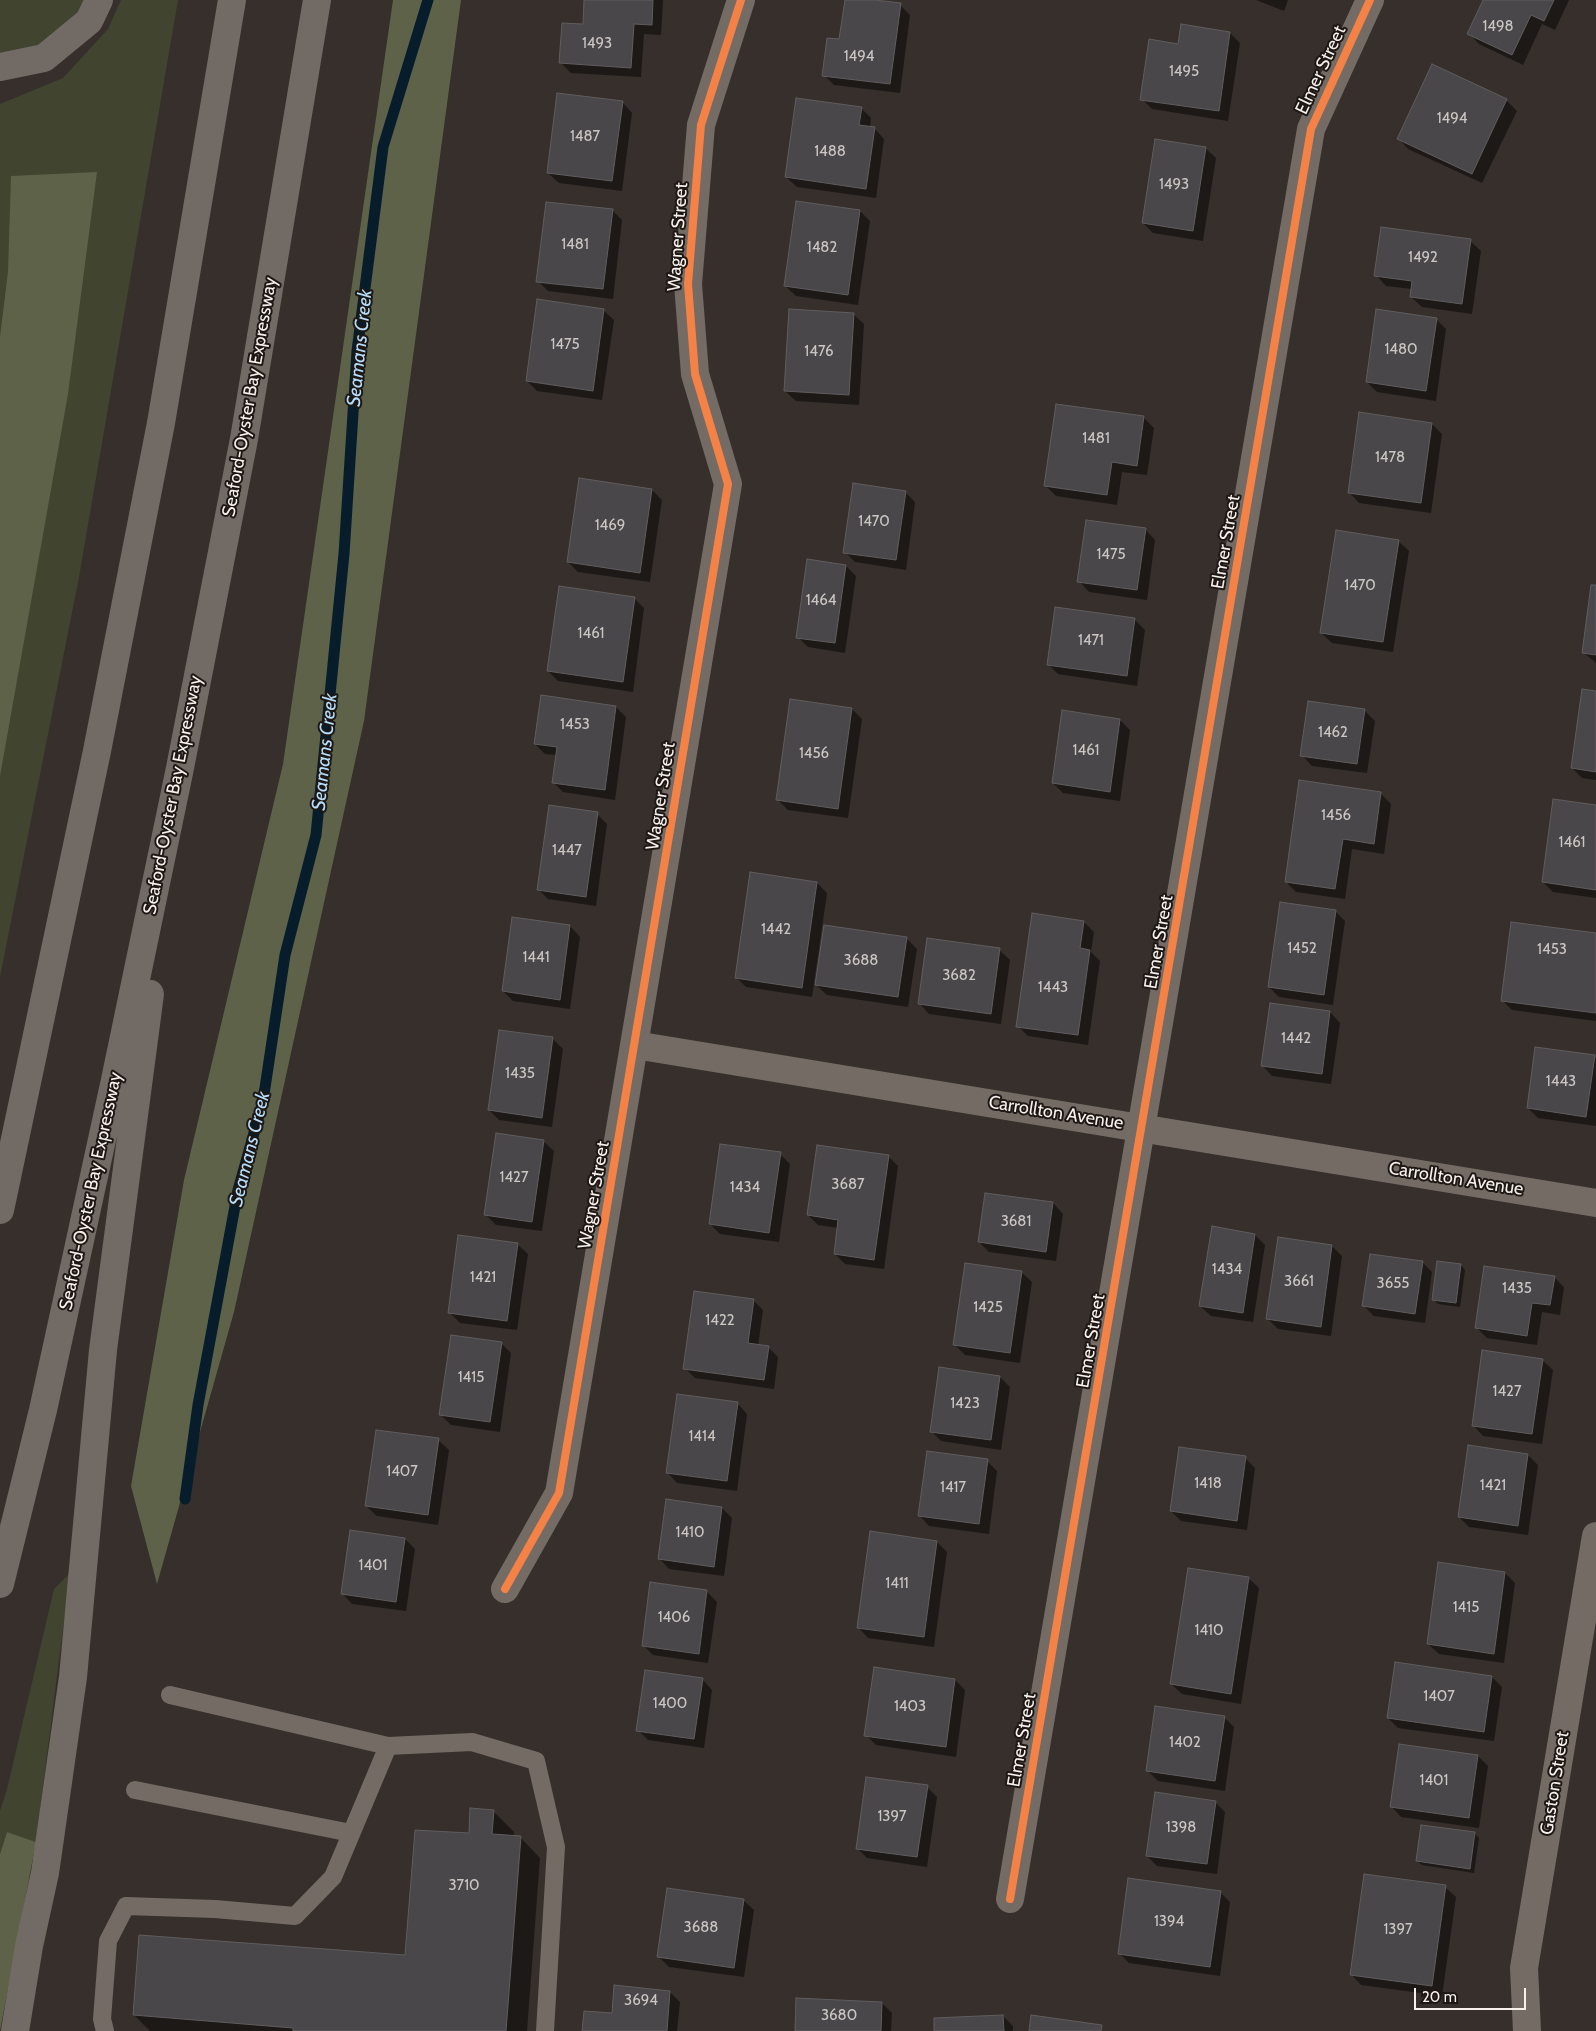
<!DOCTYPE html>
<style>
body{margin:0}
#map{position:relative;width:1596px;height:2031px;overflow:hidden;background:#362f2c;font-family:Cabin,sans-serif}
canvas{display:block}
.scale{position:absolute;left:1414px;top:1988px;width:112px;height:22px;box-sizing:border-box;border:2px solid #f8f0eb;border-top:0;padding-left:6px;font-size:15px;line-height:18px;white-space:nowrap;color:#f8f0eb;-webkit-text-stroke:4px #1d1815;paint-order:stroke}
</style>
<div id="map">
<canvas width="1596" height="2031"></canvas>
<div class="scale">20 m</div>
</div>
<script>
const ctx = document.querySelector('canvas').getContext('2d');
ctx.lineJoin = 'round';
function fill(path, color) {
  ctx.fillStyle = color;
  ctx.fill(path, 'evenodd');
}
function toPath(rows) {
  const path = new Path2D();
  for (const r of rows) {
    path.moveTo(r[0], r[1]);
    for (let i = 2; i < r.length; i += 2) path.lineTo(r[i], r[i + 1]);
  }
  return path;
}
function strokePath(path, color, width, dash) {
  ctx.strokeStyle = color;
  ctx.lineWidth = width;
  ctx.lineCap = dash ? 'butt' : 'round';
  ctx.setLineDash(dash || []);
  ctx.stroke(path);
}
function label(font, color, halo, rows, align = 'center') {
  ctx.font = font + ' Cabin,sans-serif';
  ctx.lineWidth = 4;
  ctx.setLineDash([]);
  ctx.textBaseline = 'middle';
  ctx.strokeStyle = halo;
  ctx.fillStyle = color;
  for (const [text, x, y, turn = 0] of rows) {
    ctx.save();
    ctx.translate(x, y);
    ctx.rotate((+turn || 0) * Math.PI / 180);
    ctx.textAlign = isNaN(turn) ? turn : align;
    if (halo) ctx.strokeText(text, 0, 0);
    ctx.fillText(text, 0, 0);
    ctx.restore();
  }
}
fill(toPath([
 [0,0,88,0,79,14,27,55,0,54],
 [121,0,178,0,79,577,0,977,0,104,63,78,108,29],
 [70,1573,36,1842,7,1832,0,1854,0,1811,7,1789,54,1589]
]), '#41452f');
fill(toPath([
 [393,0,461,0,364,721,234,1312,157,1584,131,1486,184,1180,283,764],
 [97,172,68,394,0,776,0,337,8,272,11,176],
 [7,1832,36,1842,0,2031,0,1854]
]), '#5d6249');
fill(toPath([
 [585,0,663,0,661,35,644,34,641,77,571,73,561,63,584,26],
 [846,0,900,5,910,15,900,93,834,85,824,75,841,40],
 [1256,0,1288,0,1284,11],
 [1485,0,1569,0,1555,30,1542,24,1523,65,1479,44,1469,33],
 [1230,33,1240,43,1228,121,1152,109,1142,99,1179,45],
 [1433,66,1506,100,1517,111,1482,183,1408,149,1398,138],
 [622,102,632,113,622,191,559,183,548,173],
 [861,108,871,118,870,128,874,128,884,139,876,198,797,187,786,177],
 [1205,148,1216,158,1203,241,1153,233,1143,223],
 [612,210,622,220,613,299,548,291,538,281],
 [860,211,870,221,858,305,796,296,785,286],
 [1470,241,1481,251,1472,314,1422,307,1411,297,1412,289,1386,286,1376,275],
 [603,310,614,320,602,400,537,391,527,381],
 [853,314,864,324,859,405,796,401,785,391],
 [1436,319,1446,329,1436,401,1377,392,1367,382],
 [1057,405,1144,418,1154,428,1147,475,1122,472,1117,505,1056,496,1046,486],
 [1432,424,1442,434,1431,513,1359,503,1349,492],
 [652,490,662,500,650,582,578,572,568,562],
 [905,492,915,502,906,570,855,562,845,552],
 [1145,529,1155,540,1147,600,1089,592,1079,581],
 [1398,541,1409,551,1393,652,1332,643,1321,633],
 [846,566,856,576,845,653,808,647,798,637],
 [1596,587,1596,663,1583,652],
 [634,598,644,608,633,692,558,681,548,671],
 [1135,620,1145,630,1137,686,1058,674,1048,664],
 [1596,692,1596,780,1582,778,1572,768],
 [542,697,616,707,626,717,615,800,563,792,553,782,557,755,545,754,535,744],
 [852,709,862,719,848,818,788,810,778,800],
 [1365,711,1375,721,1367,773,1312,766,1302,755],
 [1120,720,1130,730,1120,801,1063,793,1053,783],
 [1381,794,1391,804,1384,854,1352,849,1345,899,1296,892,1286,882],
 [1596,806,1596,898,1553,892,1543,882],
 [597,814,607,824,596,906,548,899,538,889],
 [817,883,827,893,812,997,746,987,736,977],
 [1335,911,1345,921,1333,1005,1279,997,1269,987],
 [1084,922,1094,932,1091,952,1100,961,1088,1045,1028,1036,1018,1026],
 [570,926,580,937,570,1009,513,1001,503,991],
 [1596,934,1596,1021,1512,1010,1502,1000],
 [907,939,917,949,908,1007,827,995,816,985],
 [999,950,1010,960,1001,1024,929,1014,919,1003],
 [1271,1004,1330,1012,1340,1023,1331,1084,1272,1076,1262,1065],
 [552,1038,563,1049,552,1127,499,1120,489,1110],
 [1594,1057,1596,1058,1596,1126,1538,1118,1528,1108],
 [543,1141,554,1151,542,1231,496,1225,486,1215],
 [780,1154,790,1164,779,1242,720,1234,710,1224],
 [888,1156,898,1166,884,1269,845,1264,835,1254,838,1228,818,1225,808,1215],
 [1053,1203,1063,1214,1056,1261,989,1252,979,1242],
 [1255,1235,1265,1245,1253,1322,1211,1316,1200,1306],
 [517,1244,528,1254,517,1330,460,1323,449,1312],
 [1332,1246,1342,1256,1331,1336,1278,1329,1268,1319],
 [1422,1262,1432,1272,1425,1323,1374,1316,1364,1306],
 [1461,1265,1465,1270,1460,1307,1438,1304,1433,1299],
 [1021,1272,1032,1282,1020,1363,965,1355,955,1345],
 [1554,1277,1564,1287,1560,1315,1542,1312,1537,1345,1487,1338,1477,1328],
 [753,1300,763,1310,758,1346,768,1347,778,1357,774,1389,695,1378,685,1368],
 [501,1343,511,1353,500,1432,451,1425,441,1415],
 [1542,1360,1553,1370,1542,1444,1483,1436,1473,1425],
 [940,1369,1000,1377,1010,1387,1001,1450,941,1441,931,1431],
 [737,1403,747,1414,737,1491,677,1483,667,1472],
 [438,1440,449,1450,438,1525,377,1516,366,1506],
 [1528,1455,1538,1465,1528,1535,1469,1527,1459,1517],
 [1245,1458,1255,1468,1247,1530,1181,1521,1171,1511],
 [987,1461,997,1471,989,1534,929,1526,919,1515],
 [722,1508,732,1518,724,1576,669,1569,659,1558],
 [405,1539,415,1549,406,1611,352,1604,342,1593],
 [937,1542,947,1552,934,1647,868,1638,858,1627],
 [1505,1573,1515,1583,1504,1663,1439,1654,1428,1644],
 [1248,1578,1259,1588,1241,1704,1182,1694,1171,1684],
 [651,1584,707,1592,717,1602,708,1663,653,1655,643,1645],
 [875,1669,955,1680,965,1690,956,1757,876,1745,866,1735],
 [1492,1677,1502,1687,1494,1741,1398,1728,1388,1718],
 [702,1679,712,1690,704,1748,648,1740,638,1730],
 [1224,1717,1234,1727,1225,1791,1158,1781,1148,1771],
 [1478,1756,1488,1766,1479,1828,1401,1817,1391,1806],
 [927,1787,937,1797,927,1867,867,1858,857,1848],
 [1215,1802,1225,1812,1217,1874,1157,1866,1147,1856],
 [494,1812,514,1832,514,1837,520,1837,540,1858,527,2031,150,2031,134,2015,407,1956,470,1835],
 [1474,1833,1479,1838,1474,1873,1422,1865,1417,1861],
 [1445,1887,1456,1897,1442,1996,1361,1985,1351,1974],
 [1220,1892,1230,1902,1220,1976,1129,1963,1119,1953],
 [743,1900,754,1910,744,1977,669,1967,659,1957],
 [670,1992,680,2002,677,2031,583,2031,613,2015],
 [882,2003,892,2013,891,2031,796,2031],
 [1003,2016,1013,2026,1013,2031,936,2031]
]), '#0007');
strokePath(toPath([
 [185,1499,198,1405,238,1190,263,1101,285,955,316,835,344,554,357,351,383,147,428,0]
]), '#081d2b', 11);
const building = toPath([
 [584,0,653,0,652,25,634,24,631,68,559,63,562,23,583,24,584,0],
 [845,0,875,0,901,3,890,84,822,76,827,38,839,39,845,0],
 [1483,0,1554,0,1544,21,1531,15,1512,55,1467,34,1483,0],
 [1181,24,1230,32,1219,111,1140,100,1149,39,1178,44,1181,24],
 [1432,64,1507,99,1472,174,1397,139,1432,64],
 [557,93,623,101,612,181,547,173,557,93],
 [796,98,862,107,859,125,875,127,866,189,785,177,796,98],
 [1155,139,1206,147,1193,231,1142,223,1155,139],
 [796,201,860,210,848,295,784,286,796,201],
 [546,202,613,209,603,289,536,282,546,202],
 [1381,227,1471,239,1462,304,1410,297,1412,281,1374,276,1381,227],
 [537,299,604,309,593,391,526,381,537,299],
 [789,309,854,313,849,395,784,391,789,309],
 [1376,309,1437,318,1426,391,1366,382,1376,309],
 [1056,404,1144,416,1137,466,1112,462,1107,495,1044,486,1056,404],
 [1359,412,1432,423,1421,503,1348,493,1359,412],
 [579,478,652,489,640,573,567,562,579,478],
 [853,483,906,491,896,560,843,553,853,483],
 [1086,520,1146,528,1137,590,1077,582,1086,520],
 [1336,530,1399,540,1383,642,1320,633,1336,530],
 [807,559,846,565,835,643,796,638,807,559],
 [1591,585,1596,585,1596,655,1582,653,1591,585],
 [559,586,635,597,623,682,547,671,559,586],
 [1055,607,1135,618,1127,676,1047,665,1055,607],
 [1582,689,1596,691,1596,772,1571,768,1582,689],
 [541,695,616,706,605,790,552,783,557,747,534,744,541,695],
 [790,699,852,708,838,809,776,800,790,699],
 [1308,701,1365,709,1357,764,1300,756,1308,701],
 [1062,710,1120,719,1110,792,1052,783,1062,710],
 [1299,780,1381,792,1374,844,1343,839,1335,889,1285,882,1299,780],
 [1553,799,1596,805,1596,890,1542,882,1553,799],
 [549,805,598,812,586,897,537,890,549,805],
 [750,872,817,882,802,988,735,978,750,872],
 [1280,902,1336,910,1324,995,1268,987,1280,902],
 [1032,913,1084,921,1080,948,1090,950,1078,1035,1016,1027,1032,913],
 [512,917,570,925,560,1000,502,991,512,917],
 [1511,922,1596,933,1596,1013,1501,1001,1511,922],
 [824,925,907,937,898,997,815,985,824,925],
 [927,938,1000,948,991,1014,918,1004,927,938],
 [1270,1003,1330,1011,1322,1074,1261,1066,1270,1003],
 [499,1030,553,1037,542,1118,488,1110,499,1030],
 [1535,1047,1595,1055,1586,1117,1527,1108,1535,1047],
 [496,1133,544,1140,532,1222,484,1215,496,1133],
 [720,1144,781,1152,769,1233,709,1224,720,1144],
 [817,1145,889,1155,874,1260,834,1254,838,1220,807,1215,817,1145],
 [985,1193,1053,1202,1046,1252,978,1242,985,1193],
 [1212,1226,1255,1234,1243,1313,1199,1306,1212,1226],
 [458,1235,518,1243,507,1321,448,1313,458,1235],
 [1278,1237,1332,1245,1321,1327,1266,1319,1278,1237],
 [1370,1254,1423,1261,1415,1314,1362,1306,1370,1254],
 [1437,1261,1461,1264,1456,1303,1432,1300,1437,1261],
 [965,1263,1022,1271,1010,1353,953,1345,965,1263],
 [1484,1266,1555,1276,1550,1305,1532,1303,1527,1336,1475,1328,1484,1266],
 [694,1291,754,1299,748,1343,769,1346,764,1380,683,1369,694,1291],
 [451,1335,502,1342,490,1422,439,1415,451,1335],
 [1482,1350,1543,1359,1532,1434,1472,1426,1482,1350],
 [939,1367,1000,1376,991,1440,930,1432,939,1367],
 [677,1394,738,1402,727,1481,666,1473,677,1394],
 [376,1430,439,1438,428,1515,365,1506,376,1430],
 [1468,1445,1528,1454,1518,1526,1458,1517,1468,1445],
 [1179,1447,1246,1456,1237,1521,1170,1511,1179,1447],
 [927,1451,988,1459,979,1524,918,1516,927,1451],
 [666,1499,722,1507,714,1567,658,1559,666,1499],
 [350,1530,405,1538,396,1602,341,1594,350,1530],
 [870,1531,937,1541,924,1637,857,1628,870,1531],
 [1438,1562,1505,1572,1494,1654,1427,1644,1438,1562],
 [1188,1568,1249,1577,1231,1694,1170,1684,1188,1568],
 [650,1582,707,1590,699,1654,642,1646,650,1582],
 [1395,1662,1492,1676,1484,1732,1387,1718,1395,1662],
 [874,1667,955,1679,946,1747,864,1736,874,1667],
 [645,1670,703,1678,694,1739,636,1731,645,1670],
 [1155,1706,1225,1716,1215,1781,1146,1771,1155,1706],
 [1399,1744,1478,1755,1469,1818,1390,1807,1399,1744],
 [866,1777,928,1785,917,1857,856,1849,866,1777],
 [1155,1792,1216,1801,1207,1864,1146,1856,1155,1792],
 [470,1808,494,1810,492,1834,521,1836,506,2031,293,2031,293,2028,133,2015,139,1935,405,1955,415,1830,469,1833,470,1808],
 [1421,1825,1475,1832,1470,1869,1416,1861,1421,1825],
 [1364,1874,1446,1885,1432,1986,1350,1975,1364,1874],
 [1128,1878,1221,1891,1210,1967,1118,1954,1128,1878],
 [667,1888,744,1899,734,1968,657,1957,667,1888],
 [614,1985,670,1991,667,2031,582,2031,584,2011,612,2013,614,1985],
 [796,1998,882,2002,881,2031,795,2031,796,1998],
 [1003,2015,1004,2031,934,2031,934,2018,1003,2015],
 [1031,2015,1102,2025,1101,2031,1029,2031,1031,2015]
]);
fill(building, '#4a474b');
strokePath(building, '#605d5e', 1);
strokePath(toPath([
 [170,1695,388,1746],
 [135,1790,351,1833],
 [105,2031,102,2019,108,1941,126,1906,215,1909,295,1916,333,1877,388,1746,472,1742,536,1761,556,1847,545,2031]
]), '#746b64', 18);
strokePath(toPath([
 [635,1045,1596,1203],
 [505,1589,559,1493,728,484,695,374,688,284,701,125,741,0],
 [1010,1899,1311,129,1370,0],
 [1527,2031,1524,1968,1596,1536]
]), '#746b64', 28);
strokePath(toPath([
 [0,67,44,58,89,21,99,0],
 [0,1210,97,751,161,423,232,0],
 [0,1584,43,1410,115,1080,180,768,244,439,317,0],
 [15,2031,29,1946,45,1873,73,1677,103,1350,150,994]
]), '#726a64', 28);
strokePath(toPath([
 [505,1589,559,1493,728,484,695,374,688,284,701,125,741,0],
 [1010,1899,1311,129,1370,0]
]), '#f48246', 8);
label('15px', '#ccc6c3', null, [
 ["1498",1498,27],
 ["1493",597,44],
 ["1494",859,57],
 ["1495",1184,72],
 ["1494",1452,119],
 ["1487",585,137],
 ["1488",830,152],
 ["1493",1174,185],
 ["1481",575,245],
 ["1482",822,248],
 ["1492",1423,258],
 ["1475",565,345],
 ["1480",1401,350],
 ["1476",819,352],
 ["1481",1096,439],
 ["1478",1390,458],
 ["1470",874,522],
 ["1469",610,526],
 ["1475",1111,555],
 ["1470",1360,586],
 ["1464",821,601],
 ["1461",591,634],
 ["1471",1091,641],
 ["1453",575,725],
 ["1462",1333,733],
 ["1461",1086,751],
 ["1456",814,754],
 ["1456",1336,816],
 ["1461",1572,843],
 ["1447",567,851],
 ["1442",776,930],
 ["1452",1302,949],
 ["1453",1552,950],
 ["1441",536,958],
 ["3688",861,961],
 ["3682",959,976],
 ["1443",1053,988],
 ["1442",1296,1039],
 ["1435",520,1074],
 ["1443",1561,1082],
 ["1427",514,1178],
 ["3687",848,1185],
 ["1434",745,1188],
 ["3681",1016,1222],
 ["1434",1227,1270],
 ["1421",483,1278],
 ["3661",1299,1282],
 ["3655",1393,1284],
 ["1435",1517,1289],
 ["1425",988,1308],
 ["1422",720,1321],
 ["1415",471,1378],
 ["1427",1507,1392],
 ["1423",965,1404],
 ["1414",702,1437],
 ["1407",402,1472],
 ["1418",1208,1484],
 ["1421",1493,1486],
 ["1417",953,1488],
 ["1410",690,1533],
 ["1401",373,1566],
 ["1411",897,1584],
 ["1415",1466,1608],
 ["1406",674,1618],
 ["1410",1209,1631],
 ["1407",1439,1697],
 ["1400",670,1704],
 ["1403",910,1707],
 ["1402",1185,1743],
 ["1401",1434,1781],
 ["1397",892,1817],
 ["1398",1181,1828],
 ["3710",464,1886],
 ["1394",1169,1922],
 ["3688",701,1928],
 ["1397",1398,1930],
 ["3694",641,2001],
 ["3680",839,2016]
]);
label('18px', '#f8f0eb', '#1d1815', [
 ["Elmer Street",1321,70,-65],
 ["Wagner Street",678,237,-86],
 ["Seaford-Oyster Bay Expressway",250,397,-80],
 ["Elmer Street",1226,542,-80],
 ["Seaford-Oyster Bay Expressway",173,795,-79],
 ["Wagner Street",661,796,-81],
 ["Elmer Street",1159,942,-80],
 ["Carrollton Avenue",1056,1113,9],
 ["Carrollton Avenue",1456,1179,9],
 ["Seaford-Oyster Bay Expressway",91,1191,-78],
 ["Wagner Street",594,1195,-80],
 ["Elmer Street",1091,1341,-80],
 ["Elmer Street",1022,1740,-80],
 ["Gaston Street",1555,1783,-81]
]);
label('italic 19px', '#b7defc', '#1d1815', [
 ["Seamans Creek",360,348,-84],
 ["Seamans Creek",325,752,-84],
 ["Seamans Creek",250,1149,-76]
]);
</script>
